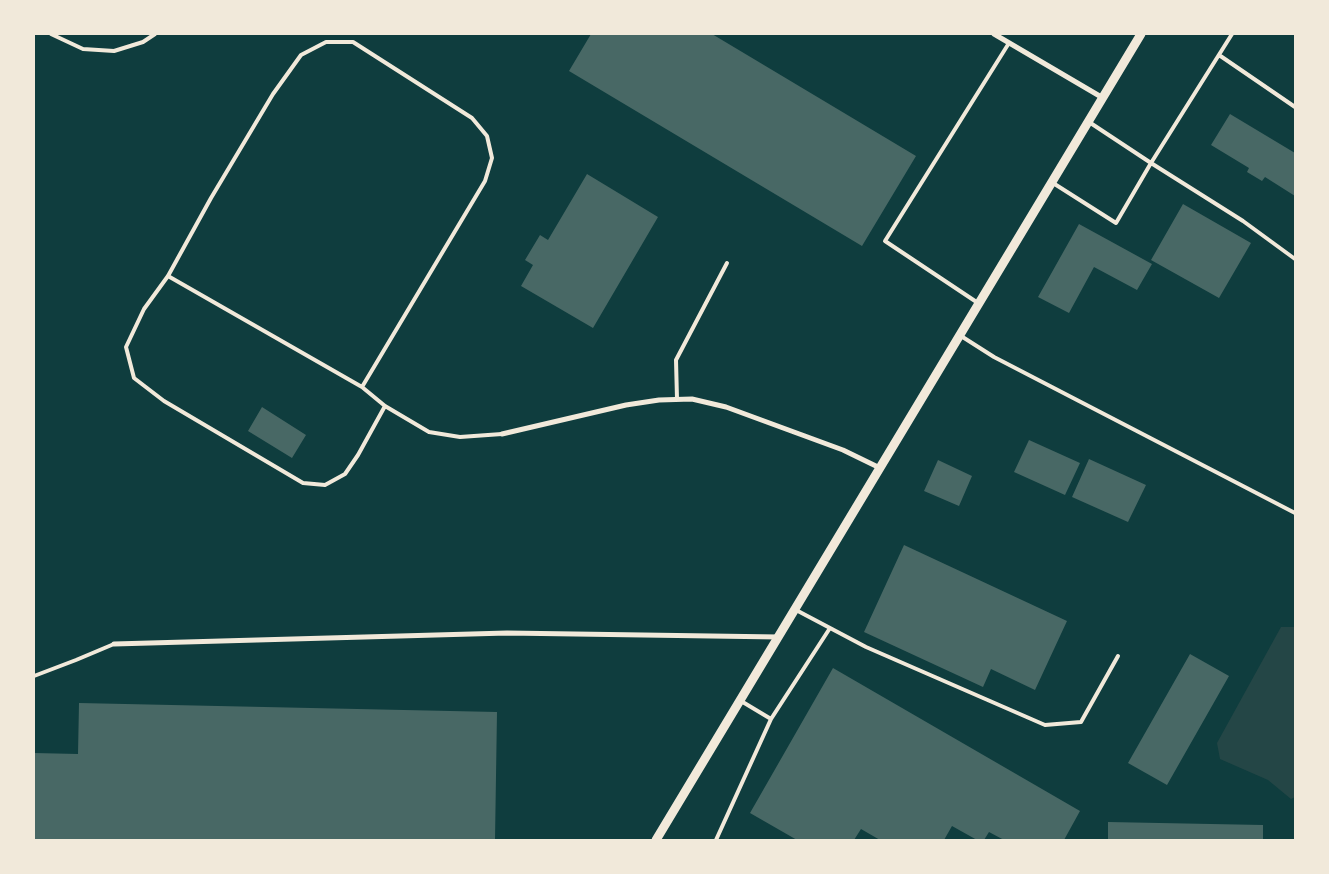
<!DOCTYPE html>
<html>
<head>
<meta charset="utf-8">
<style>
	body { margin:0 }
	#map { position:relative; width:1329px; height:874px; overflow:hidden; background:#0f3d3e; font-family:Overpass,sans-serif }
	canvas { display:block }
	.frame { position:absolute; inset:0; border:35px solid #f1e9da; pointer-events:none }
</style>
</head>
<body>
<div id="map">
<canvas width="1329" height="874"></canvas>
<div class="frame"></div>
</div>
<script>
const ctx = document.querySelector('canvas').getContext('2d');
ctx.lineJoin = 'round';
function paint(path, color) {
  ctx.fillStyle = color;
  ctx.fill(path, 'evenodd');
}
function toPath(rows) {
  const path = new Path2D();
  for (const r of rows) {
    path.moveTo(r[0], r[1]);
    for (let i = 2; i < r.length; i += 2) path.lineTo(r[i], r[i + 1]);
  }
  return path;
}
function strokePath(path, color, width, dash) {
  ctx.strokeStyle = color;
  ctx.lineWidth = width;
  ctx.lineCap = dash ? 'butt' : 'round';
  ctx.setLineDash(dash || []);
  ctx.stroke(path);
}
paint(toPath([
	[1281,627,1295,627,1295,797,1291,799,1268,780,1220,759,1217,743]
]), '#244646');
paint(toPath([
	[591,34,712,34,916,156,862,246,569,71],
	[1230,114,1295,153,1295,196,1265,177,1262,181,1247,172,1249,168,1211,145],
	[587,174,658,217,593,328,521,286,533,265,525,260,540,235,548,240],
	[1183,204,1251,243,1219,298,1151,260],
	[1079,224,1152,264,1137,290,1094,267,1069,313,1038,297],
	[262,407,306,435,292,458,248,431],
	[1029,440,1080,463,1065,495,1014,472],
	[1089,459,1146,485,1128,522,1072,497],
	[938,460,972,476,959,506,924,491],
	[904,545,1067,621,1035,690,991,669,983,687,864,632],
	[1190,654,1229,676,1167,785,1128,763],
	[833,668,1080,811,1064,840,1004,840,989,832,984,840,977,840,952,826,944,840,880,840,861,829,854,840,797,840,750,813],
	[79,703,497,712,495,840,34,840,34,753,78,754],
	[1108,822,1263,825,1263,840,1108,840]
]), '#486865');
strokePath(toPath([
	[51,34,83,49,114,51,143,42,155,34],
	[1219,55,1295,107],
	[1089,122,1151,163,1232,34],
	[1053,183,1116,223,1151,163,1243,221,1295,259],
	[168,276,362,387,385,406,429,432,460,437,502,434],
	[978,303,885,241,1009,43],
	[961,336,994,357,1295,513],
	[362,387,485,181,492,158,487,136,472,118,353,42,326,42,301,55,273,94,211,198,168,276,144,309,126,347,134,378,164,401,303,483,325,485,345,474,358,455,385,406],
	[677,399,676,360,727,263],
	[796,610,866,647,1045,725,1081,722,1118,656],
	[34,676,76,660,114,644],
	[741,701,771,719,830,628],
	[716,840,771,719]
]), '#f1e9da', 4);
strokePath(toPath([
	[994,34,1103,98],
	[502,434,626,405,659,400,692,399,726,407,794,432,843,450,880,468],
	[114,644,507,633,779,637]
]), '#f1e9da', 5);
strokePath(toPath([
	[656,840,1141,34]
]), '#f1e9da', 9);
</script>
</body>
</html>
